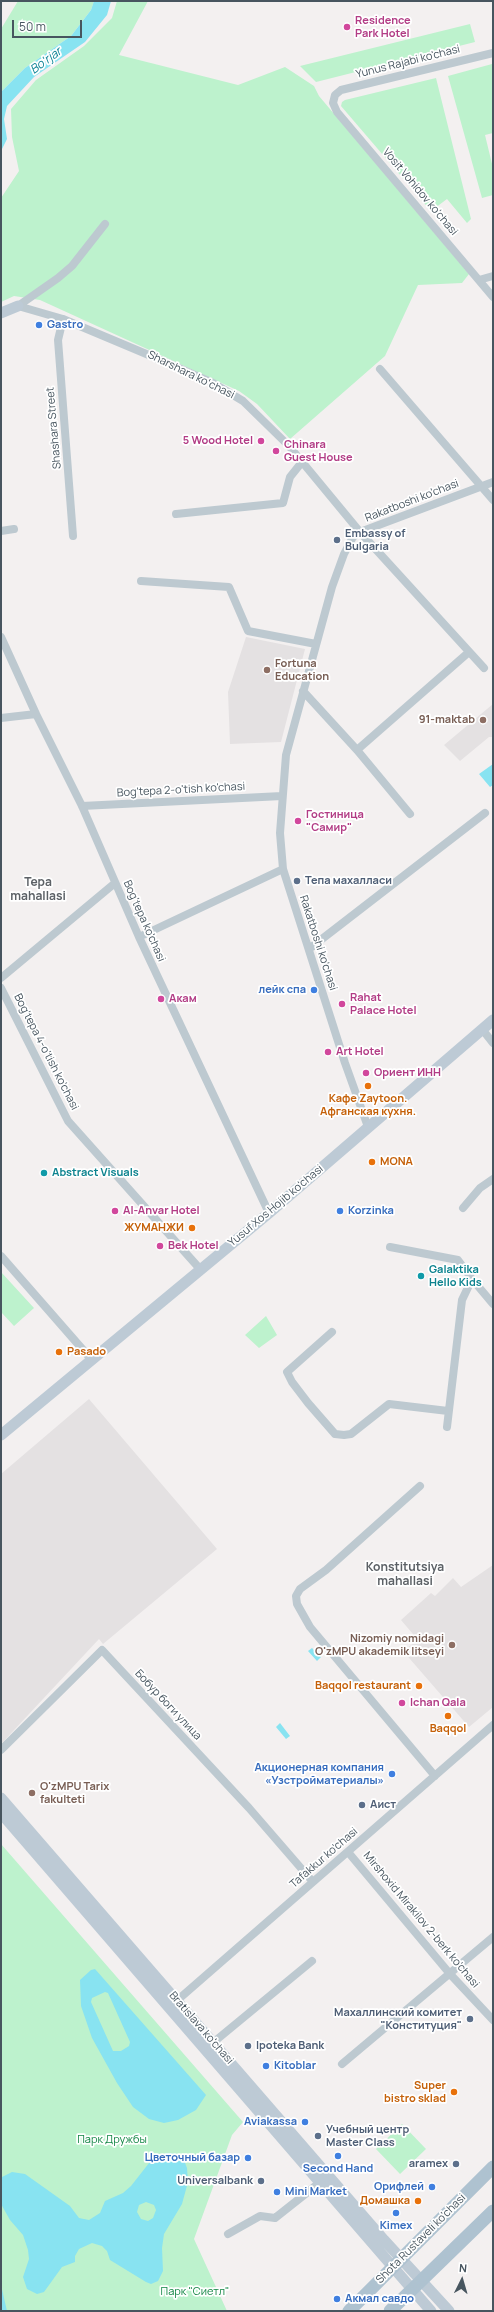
<!DOCTYPE html>
<html>
<head>
<meta charset="utf-8">
<style>
	body { margin:0 }
	#map { position:relative; width:494px; height:2312px; overflow:hidden; background:#f3f0f0; font-family:Manrope,sans-serif }
	canvas { display:block }
	.frame { position:absolute; inset:0; border:2px solid #47555f; pointer-events:none }
	.north { position:absolute; left:442px; top:2260px; width:40px; height:40px; -webkit-text-stroke:3px #fff; paint-order:stroke; rotate:5deg; font-size:11px; font-weight:700; line-height:16px; text-align:center; color:#47555f }
	.north::after { content:''; display:block; margin:auto; width:14px; height:18px; background:#47555f; clip-path:polygon(50% 0,100% 100%,50% 72%,0 100%) }
	.scale { position:absolute; left:12px; top:20px; width:70px; height:18px; box-sizing:border-box; border:2px solid #47555f; border-top:0; padding-left:5px; font-size:12px; line-height:14px; white-space:nowrap; color:#47555f; -webkit-text-stroke:3px #fff; paint-order:stroke }
</style>
</head>
<body>
<div id="map">
<canvas width="494" height="2312"></canvas>
<div class="frame"></div>
<div class="north">N</div>
<div class="scale">50 m</div>
</div>
<script>
const ctx = document.querySelector('canvas').getContext('2d');
ctx.lineJoin = 'round';
function paint(path, color) {
  ctx.fillStyle = color;
  ctx.fill(path, 'evenodd');
}
function toPath(rows) {
  const path = new Path2D();
  for (const r of rows) {
    path.moveTo(r[0], r[1]);
    for (let i = 2; i < r.length; i += 2) path.lineTo(r[i], r[i + 1]);
  }
  return path;
}
function strokePath(path, color, width, dash) {
  ctx.strokeStyle = color;
  ctx.lineWidth = width;
  ctx.lineCap = dash ? 'butt' : 'round';
  ctx.setLineDash(dash || []);
  ctx.stroke(path);
}
function drawText(font, color, halo, rows, align = 'center') {
  ctx.font = font + ' Manrope,sans-serif';
  ctx.lineWidth = 3.5;
  ctx.setLineDash([]);
  ctx.textBaseline = 'middle';
  ctx.strokeStyle = halo;
  ctx.fillStyle = color;
  for (const [text, x, y, turn = 0] of rows) {
    ctx.save();
    ctx.translate(x, y);
    ctx.rotate((+turn || 0) * Math.PI / 180);
    ctx.textAlign = isNaN(turn) ? turn : align;
    if (halo) ctx.strokeText(text, 0, 0);
    ctx.fillText(text, 0, 0);
    ctx.restore();
  }
}
paint(toPath([
	[246,637,305,649,281,742,230,744,228,692],
	[493,704,493,737,489,737,460,761,444,745],
	[89,1399,217,1549,103,1644,99,1639,1,1744,1,1474],
	[493,1565,493,1707,469,1727,403,1651,418,1640,401,1620,431,1593,435,1596,453,1578,461,1587]
]), '#e4e1e2');
paint(toPath([
	[18,1,94,1,91,10,71,36,25,68,1,92,1,29],
	[117,1,148,1,119,55,238,85,285,67,314,86,319,96,469,274,462,283,418,285,385,356,290,439,257,404,239,391,40,300,14,296,1,302,1,198,19,171,12,137,11,109,36,80,84,46,112,18],
	[470,24,475,42,316,82,300,66],
	[492,64,493,133,485,135,493,168,493,195,482,198,448,76],
	[436,78,471,219,467,223,447,199,431,211,341,106,342,102,345,100],
	[1,1272,34,1308,14,1326,1,1312],
	[266,1316,277,1335,259,1348,245,1335],
	[1,1844,243,2122,232,2135,194,2239,227,2311,1,2311],
	[402,2124,426,2149,400,2174,376,2149]
]), '#bdf2cd');
paint(toPath([
	[94,1,111,1,107,15,85,42,34,77,7,106,4,119,7,139,1,151,1,92,25,68,71,36,91,10],
	[493,764,493,785,490,787,479,774],
	[312,1648,321,1657,317,1661,308,1651],
	[280,1723,290,1736,286,1739,276,1727],
	[95,1969,206,2095,196,2110,178,2120,164,2123,149,2119,133,2107,117,2083,92,2038,81,2006,80,1980,91,1970],
	[105,1992,108,1993,130,2042,129,2046,121,2051,113,2051,91,2002,92,1998],
	[167,2153,177,2154,184,2160,187,2168,188,2182,182,2204,164,2234,162,2248,163,2271,158,2281,151,2284,146,2282,110,2260,107,2251,102,2246,92,2243,79,2249,75,2256,75,2262,62,2267,44,2292,37,2294,27,2289,23,2277,29,2259,28,2250,23,2235,10,2220,1,2204,2,2177,12,2172,25,2174,70,2206,79,2218,89,2220,100,2213,105,2201,123,2193,131,2186,153,2158],
	[146,2202,154,2205,156,2210,153,2218,148,2221,141,2219,137,2212,139,2205],
	[1,2285,7,2311,1,2311]
]), '#88e3f1');
strokePath(toPath([
	[493,53,341,90,335,95,333,103,337,112,493,297],
	[479,280,493,276],
	[18,306,63,319,163,361,213,383,243,401,289,446,360,532,484,668],
	[18,306,58,278,72,266,105,224],
	[63,319,58,340,73,536],
	[380,369,493,500],
	[176,514,283,503,290,477,302,462],
	[1,531,14,529],
	[141,581,229,587,248,631,316,644],
	[1,637,36,714,82,806,139,937,269,1213],
	[303,691,357,750,410,814],
	[1,718,36,714],
	[357,750,469,652],
	[82,806,282,796],
	[139,937,283,869],
	[309,949,485,813],
	[1,978,115,883],
	[1,988,68,1121,200,1269],
	[482,1029,493,1043],
	[368,1127,345,1063,283,869,280,833,286,755,332,587,344,554,353,537,360,532,493,482],
	[463,1208,480,1188,493,1179],
	[390,1247,458,1260,472,1279,462,1300,447,1427],
	[1,1256,91,1359],
	[472,1279,493,1304],
	[332,1332,287,1372,292,1382,308,1403,335,1434,344,1435,351,1434,389,1404,448,1411],
	[420,1486,326,1570,300,1589,296,1596,297,1604,310,1627,435,1776],
	[1,1750,102,1650,249,1808,313,1882],
	[348,1852,450,1974,493,2020],
	[173,2004,493,1725],
	[209,2046,312,1961],
	[342,2064,493,1937],
	[228,2234,260,2216,275,2218,323,2180]
]), '#bdc9d0', 8);
strokePath(toPath([
	[1,313,18,306],
	[1,1435,269,1213,493,1020],
	[1,1798,384,2240,449,2311],
	[1,1813,431,2311]
]), '#bdcad5', 11);
strokePath(toPath([
	[349,2311,493,2167],
	[390,2311,493,2211]
]), '#aec2d0', 13);
for (const [x, y, r, color] of [
	[347,27,4,"#d1479c"],
	[39,325,4,"#3f7fe0"],
	[261,441,4,"#d1479c"],
	[276,451,4,"#d1479c"],
	[337,540,4,"#5c6f8a"],
	[267,670,4,"#8d6e63"],
	[483,720,4,"#8d6e63"],
	[298,821,4,"#d1479c"],
	[297,881,4,"#5c6f8a"],
	[314,990,4,"#3f7fe0"],
	[161,999,4,"#d1479c"],
	[342,1004,4,"#d1479c"],
	[328,1052,4,"#d1479c"],
	[366,1073,4,"#d1479c"],
	[368,1086,4,"#e8710a"],
	[372,1162,4,"#e8710a"],
	[44,1173,4,"#0f9aa8"],
	[115,1211,4,"#d1479c"],
	[340,1211,4,"#3f7fe0"],
	[192,1228,4,"#e8710a"],
	[160,1246,4,"#d1479c"],
	[421,1276,4,"#0f9aa8"],
	[59,1352,4,"#e8710a"],
	[452,1645,4,"#8d6e63"],
	[419,1686,4,"#e8710a"],
	[402,1703,4,"#d1479c"],
	[448,1716,4,"#e8710a"],
	[392,1774,4,"#3f7fe0"],
	[32,1793,4,"#8d6e63"],
	[362,1805,4,"#5c6f8a"],
	[470,2019,4,"#5c6f8a"],
	[248,2046,4,"#5c6f8a"],
	[266,2066,4,"#3f7fe0"],
	[454,2092,4,"#e8710a"],
	[305,2122,4,"#3f7fe0"],
	[318,2136,4,"#5c6f8a"],
	[338,2156,4,"#3f7fe0"],
	[248,2158,4,"#3f7fe0"],
	[456,2164,4,"#5c6f8a"],
	[261,2181,4,"#5c6f8a"],
	[432,2187,4,"#3f7fe0"],
	[277,2192,4,"#3f7fe0"],
	[418,2201,4,"#e8710a"],
	[396,2213,4,"#3f7fe0"],
	[337,2299,4,"#3f7fe0"]
]) {
  const dot = new Path2D();
  dot.arc(x, y, r, 0, 2 * Math.PI);
  ctx.fillStyle = color;
  ctx.fill(dot);
  strokePath(dot, '#fff', 1.5);
}
drawText('bold 11px', '#b23c85', '#fff', [
	["Residence",355,21],
	["Park Hotel",355,34],
	["5 Wood Hotel",253,441,"right"],
	["Chinara",284,445],
	["Guest House",284,458],
	["Гостиница",306,815],
	["\"Самир\"",306,828],
	["Rahat",350,998],
	["Palace Hotel",350,1011],
	["Акам",169,999],
	["Art Hotel",336,1052],
	["Ориент ИНН",374,1073],
	["Al-Anvar Hotel",123,1211],
	["Bek Hotel",168,1246],
	["Ichan Qala",410,1703]
], 'left');
drawText('11px', '#47555f', '#fff', [
	["Yunus Rajabi ko'chasi",408,62,-14],
	["Vosit Vohidov ko'chasi",420,192,50],
	["Sharshara koʻchasi",191,375,26],
	["Shashara Street",54,428,-95],
	["Rakatboshi ko'chasi",412,501,-21],
	["Bog'tepa 2-o'tish ko'chasi",181,790,-3],
	["Bog'tepa ko'chasi",144,921,66],
	["Rakatboshi ko'chasi",318,943,72],
	["Bog'tepa 4-o'tish ko'chasi",46,1052,63],
	["Yusuf Xos Hojib ko'chasi",276,1206,-40],
	["Бобур боги улица",168,1705,47],
	["Tafakkur ko'chasi",324,1858,-41],
	["Mirshoxid Mirakilov 2-berk ko'chasi",421,1920,50],
	["Bratislava ko'chasi",201,2028,49],
	["Shota Rustaveli ko'chasi",421,2239,-45]
]);
drawText('bold 11px', '#366cbe', '#fff', [
	["Gastro",47,325],
	["лейк спа",306,990,"right"],
	["Korzinka",348,1211],
	["Акционерная компания",384,1768,"right"],
	["«Узстройматериалы»",384,1781,"right"],
	["Kitoblar",274,2066],
	["Aviakassa",297,2122,"right"],
	["Цветочный базар",240,2158,"right"],
	["Second Hand",338,2169,"center"],
	["Орифлей",424,2187,"right"],
	["Mini Market",285,2192],
	["Kimex",396,2226,"center"],
	["Акмал савдо",345,2299]
], 'left');
drawText('bold 11px', '#4e5e75', '#fff', [
	["Embassy of",345,534],
	["Bulgaria",345,547],
	["Тепа махалласи",305,881],
	["Аист",370,1805],
	["Махаллинский комитет",462,2013,"right"],
	["\"Конституция\"",462,2026,"right"],
	["Ipoteka Bank",256,2046],
	["Учебный центр",326,2130],
	["Master Class",326,2143],
	["aramex",448,2164,"right"],
	["Universalbank",253,2181,"right"]
], 'left');
drawText('bold 11px', '#785e54', '#fff', [
	["Fortuna",275,664],
	["Education",275,677],
	["91-maktab",475,720,"right"],
	["Nizomiy nomidagi",444,1639,"right"],
	["O'zMPU akademik litseyi",444,1652,"right"],
	["O'zMPU Tarix",40,1787],
	["fakulteti",40,1800]
], 'left');
drawText('bold 11px', '#c56008', '#fff', [
	["Кафе Zaytoon.",368,1099,"center"],
	["Афганская кухня.",368,1112,"center"],
	["MONA",380,1162,"left"],
	["ЖУМАНЖИ",184,1228],
	["Pasado",67,1352,"left"],
	["Baqqol restaurant",411,1686],
	["Baqqol",448,1729,"center"],
	["Super",446,2086],
	["bistro sklad",446,2099],
	["Домашка",410,2201]
], 'right');
drawText('bold 11px', '#0d838f', '#fff', [
	["Abstract Visuals",52,1173],
	["Galaktika",429,1270],
	["Hello Kids",429,1283]
], 'left');
drawText('11px', '#128644', '#fff', [
	["Парк Дружбы",112,2140],
	["Парк \"Сиетл\"",195,2292]
]);
drawText('italic 12px', '#078093', '#fff', [
	["Bo‘rjar",46,61,-36]
]);
drawText('bold 12px', '#5c6166', '#fff', [
	["Tepa",38,883],
	["mahallasi",38,897],
	["Konstitutsiya",405,1568],
	["mahallasi",405,1582]
]);
</script>
</body>
</html>
